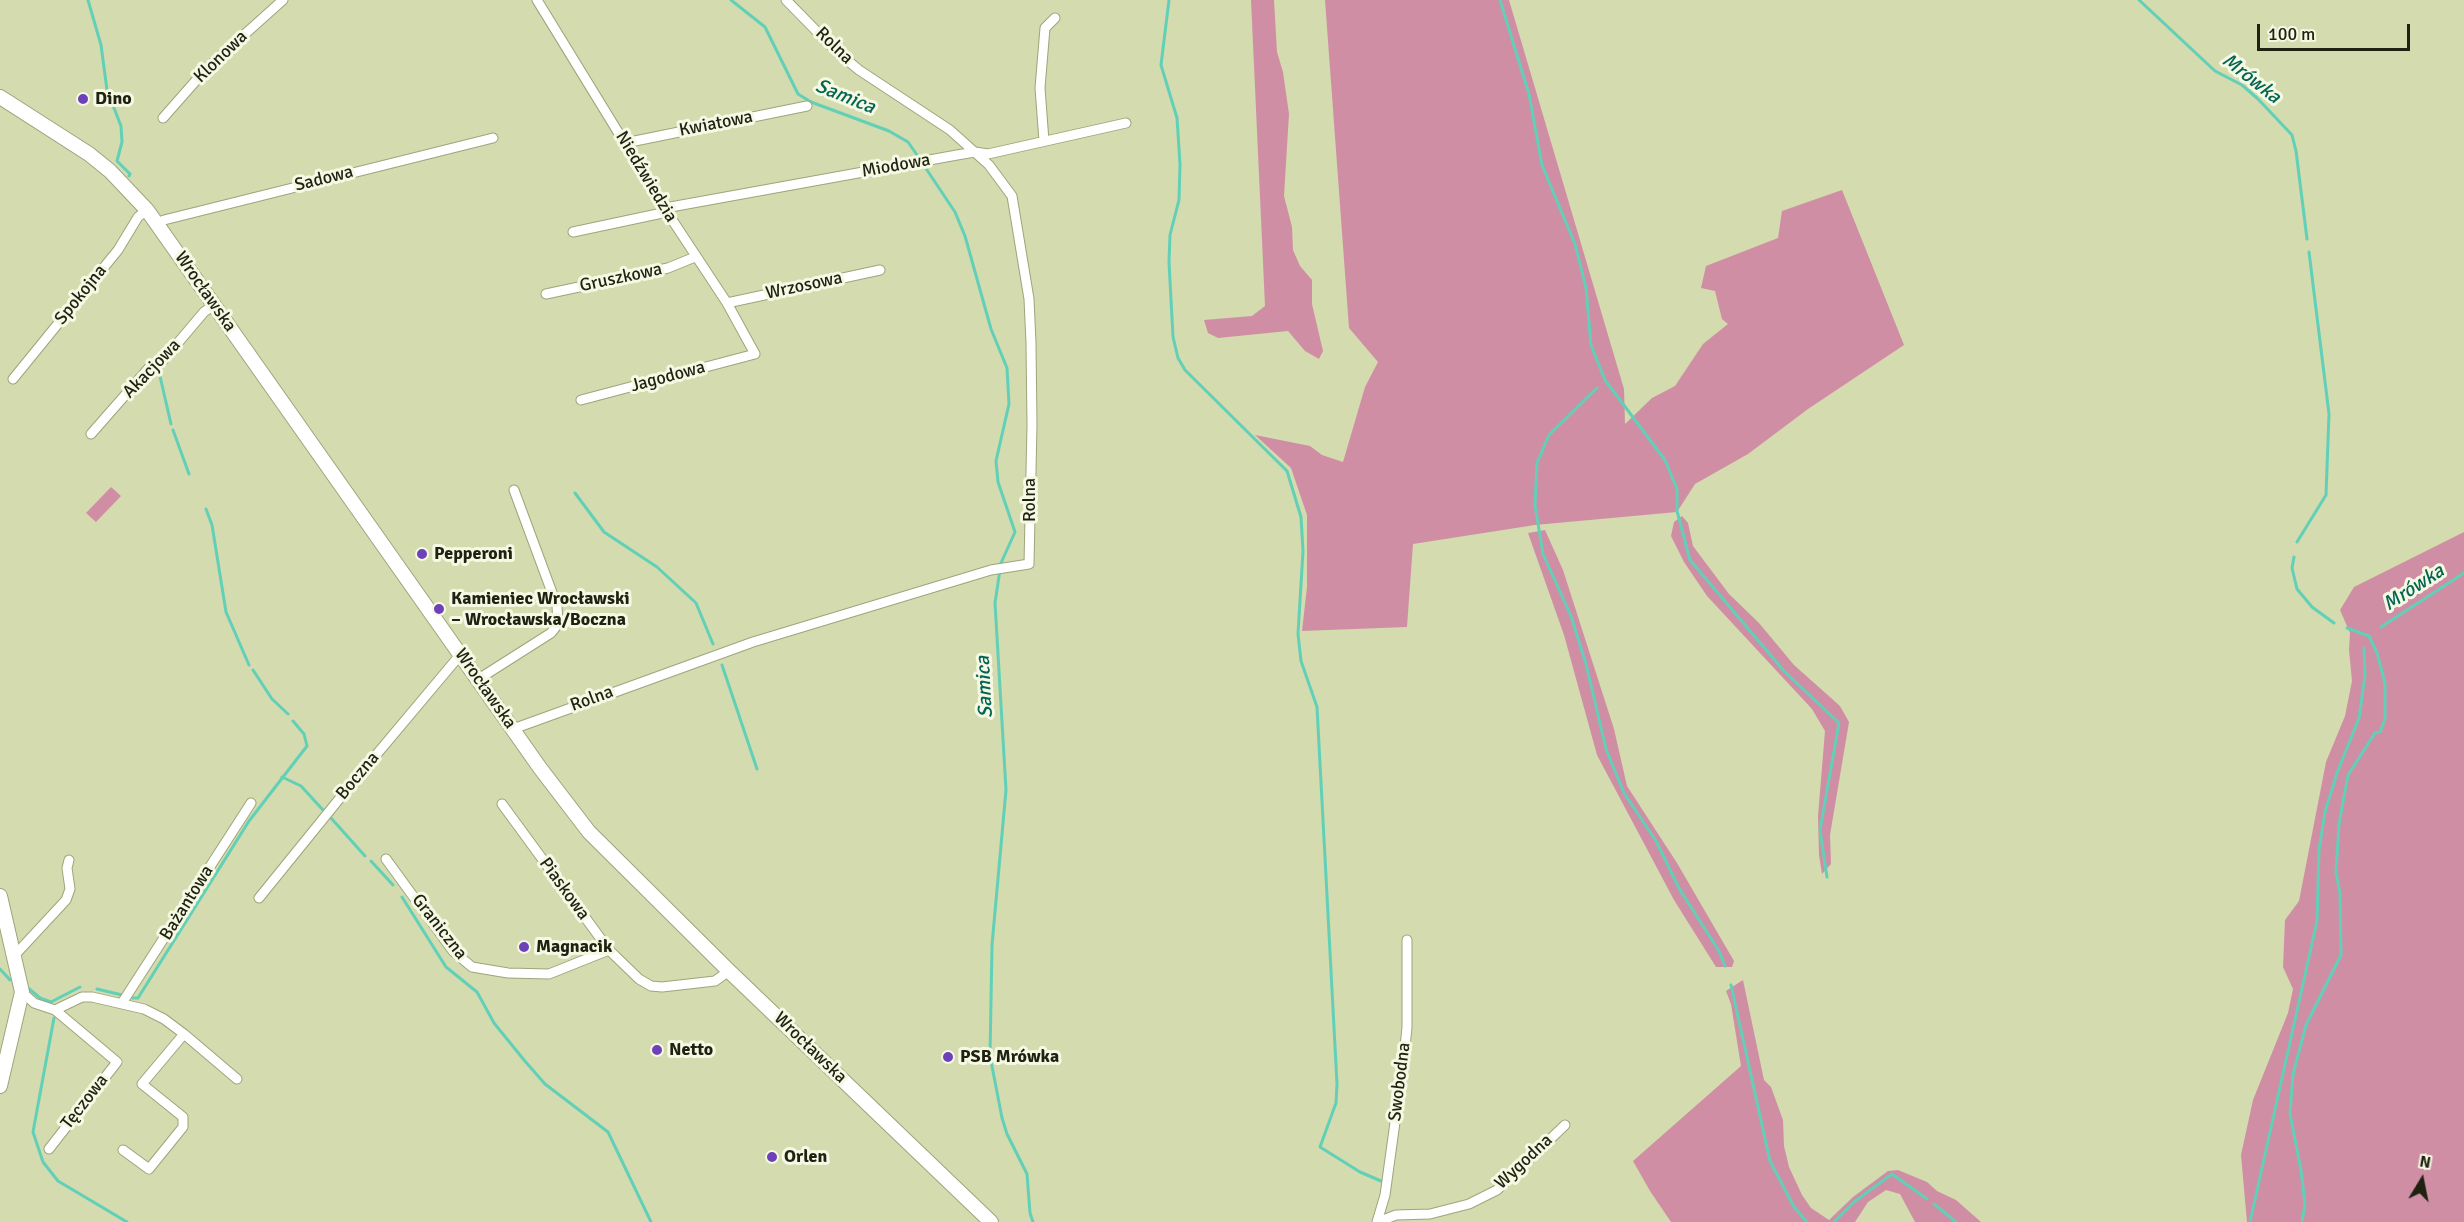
<!DOCTYPE html>
<html>
<head>
<meta charset="utf-8">
<style>
	body { margin:0 }
	#map { position:relative; width:2464px; height:1222px; overflow:hidden; background:#d3dbaf; font-family:Signika,sans-serif }
	canvas { display:block }
	.north { position:absolute; left:2392px; top:1150px; width:60px; height:60px; -webkit-text-stroke:4px #f5f9e3; paint-order:stroke; rotate:10deg; font-size:16px; font-weight:700; line-height:24px; text-align:center; color:#1f2111 }
	.north::after { content:''; display:block; margin:auto; width:21px; height:27px; background:#1f2111; clip-path:polygon(50% 0,100% 100%,50% 72%,0 100%) }
	.scale { position:absolute; left:2257px; top:24px; width:153px; height:27px; box-sizing:border-box; border:3px solid #1f2111; border-top:0; padding-left:8px; font-size:18px; line-height:21px; white-space:nowrap; color:#1f2111; -webkit-text-stroke:4px #f5f9e3; paint-order:stroke }
</style>
</head>
<body>
<div id="map">
<canvas width="2464" height="1222"></canvas>
<div class="north">N</div>
<div class="scale">100 m</div>
</div>
<script>
const ctx = document.querySelector('canvas').getContext('2d');
ctx.lineJoin = 'round';
function paint(path, color) {
  ctx.fillStyle = color;
  ctx.fill(path, 'evenodd');
}
function toPath(rows) {
  const path = new Path2D();
  for (const r of rows) {
    path.moveTo(r[0], r[1]);
    for (let i = 2; i < r.length; i += 2) path.lineTo(r[i], r[i + 1]);
  }
  return path;
}
function strokePath(path, color, width, dash) {
  ctx.strokeStyle = color;
  ctx.lineWidth = width;
  ctx.lineCap = dash ? 'butt' : 'round';
  ctx.setLineDash(dash || []);
  ctx.stroke(path);
}
function drawText(font, color, halo, rows, align = 'center') {
  ctx.font = font + ' Signika,sans-serif';
  ctx.lineWidth = 6;
  ctx.setLineDash([]);
  ctx.textBaseline = 'middle';
  ctx.strokeStyle = halo;
  ctx.fillStyle = color;
  for (const [text, x, y, turn = 0] of rows) {
    ctx.save();
    ctx.translate(x, y);
    ctx.rotate((+turn || 0) * Math.PI / 180);
    ctx.textAlign = isNaN(turn) ? turn : align;
    if (halo) ctx.strokeText(text, 0, 0);
    ctx.fillText(text, 0, 0);
    ctx.restore();
  }
}
paint(toPath([
	[1251,0,1274,0,1277,52,1283,72,1289,114,1284,196,1292,227,1293,250,1300,266,1312,280,1312,304,1323,351,1319,359,1305,351,1288,331,1218,338,1208,333,1204,320,1252,316,1265,306],
	[1325,0,1509,0,1624,389,1625,424,1652,398,1675,386,1703,344,1728,324,1722,319,1715,291,1701,288,1706,266,1778,238,1782,211,1842,190,1904,345,1808,409,1748,454,1695,484,1677,512,1535,525,1413,544,1407,627,1302,631,1307,587,1307,515,1291,468,1255,435,1310,446,1322,455,1343,462,1365,387,1378,362,1349,328],
	[111,487,121,496,96,522,86,513],
	[1682,516,1688,523,1693,546,1729,594,1759,623,1794,665,1840,706,1849,722,1830,835,1831,864,1822,874,1819,855,1818,816,1825,731,1812,709,1707,596,1684,562,1671,536,1674,522],
	[1545,530,1563,570,1614,729,1627,786,1677,863,1734,961,1732,967,1716,967,1674,900,1597,755,1564,635,1528,533],
	[2464,532,2464,1222,2247,1222,2241,1155,2253,1100,2288,1013,2293,989,2283,967,2285,920,2299,901,2326,762,2345,716,2352,681,2349,650,2350,633,2340,610,2354,587],
	[1743,980,1764,1080,1771,1087,1783,1120,1784,1146,1789,1167,1802,1195,1811,1208,1829,1220,1853,1197,1888,1171,1898,1170,1927,1182,1937,1191,1956,1200,1981,1222,1915,1222,1900,1194,1886,1190,1868,1202,1855,1222,1671,1222,1650,1191,1633,1161,1741,1066,1731,1004,1726,991]
]), '#d08ea5');
strokePath(toPath([
	[88,0,101,45,107,90,121,126,122,142,117,161,130,174,129,176],
	[731,0,765,27,798,94,811,102,889,131,908,142,917,155],
	[1169,0,1161,65,1177,118,1180,164,1179,200,1170,235,1169,262,1173,337,1178,358,1185,370,1287,471,1301,517,1303,551,1298,634,1301,661,1317,707,1337,1084,1336,1103,1320,1147,1360,1172,1381,1181],
	[1500,0,1529,94,1542,165,1575,244,1586,288,1591,345,1605,380,1665,460,1677,489,1677,511,1690,560,1784,671,1839,723,1820,830,1827,877],
	[2139,0,2215,71,2242,85,2258,99,2292,135,2296,151,2307,239],
	[925,167,955,212,965,236,991,329,1007,368,1009,404,996,461,998,482,1015,532,1001,563,995,603,1006,790,992,945,990,1056,1002,1118,1007,1134,1027,1174,1030,1213,1033,1222],
	[159,372,171,424],
	[1597,388,1549,435,1537,463,1535,505,1543,554,1571,616,1586,664,1606,749,1624,793,1656,841,1680,890,1719,951,1725,966],
	[173,430,189,474],
	[575,493,604,532,657,567,696,603,713,644],
	[206,509,212,525,226,612,249,665],
	[2297,542,2326,495,2329,414,2309,252],
	[2294,557,2292,568,2297,589,2312,607,2334,623],
	[2381,627,2464,573],
	[722,665,757,769],
	[253,670,272,699,288,714],
	[282,777,301,786,323,810],
	[331,818,365,856],
	[371,861,393,885],
	[402,897,446,967,477,992,494,1023,524,1060,545,1084,608,1132,651,1222],
	[0,969,10,980],
	[1731,985,1770,1161,1794,1207,1807,1222],
	[28,988,40,998,51,1002,80,987],
	[97,989,122,995],
	[133,998,138,998,249,821,307,746,304,734,293,721],
	[54,1018,33,1132,43,1162,58,1181,127,1222],
	[1934,1204,1956,1222],
	[1834,1222,1854,1202,1892,1174,1927,1199],
	[2250,1222,2317,921,2319,850,2325,812,2337,773,2359,718,2365,675,2364,648],
	[2302,1222,2305,1204,2301,1170,2290,1114,2293,1074,2306,1025,2341,955,2340,893,2336,872,2339,824,2348,775,2375,733,2380,732,2385,719,2385,683,2377,653,2369,636,2347,628]
]), '#61d0b7', 3);
const street = toPath([
	[537,0,667,212,727,303,755,354,581,400],
	[163,118,207,68,283,0],
	[1044,141,1040,88,1045,28,1055,18],
	[625,143,807,106],
	[665,208,957,155,975,152,988,154,1126,123],
	[157,224,164,220,493,138],
	[573,232,667,212],
	[546,294,668,268,695,257],
	[727,303,880,270],
	[13,379,118,250,138,217,147,210],
	[91,434,148,369,160,364,204,312,214,305],
	[477,680,551,633,558,624,557,606,514,490],
	[513,729,753,642,991,570,1029,564,1032,425,1031,343,1029,299,1012,196,989,165,950,130,859,70,835,50,786,0],
	[502,804,609,950,639,979,651,986,662,987,715,981,729,971],
	[386,859,453,951,472,967,508,973,549,974,609,950],
	[259,898,340,798,460,655],
	[14,956,66,900,70,889,67,868,69,860],
	[22,992,34,1003,55,1010,82,997,92,997,144,1009,164,1019,184,1034,237,1079],
	[122,1003,251,803],
	[49,1149,117,1062,55,1010],
	[123,1150,149,1169,183,1127,183,1117,142,1084,184,1034],
	[1377,1222,1385,1195,1404,1057,1407,1027,1407,940],
	[1378,1222,1396,1215,1430,1214,1469,1204,1497,1190,1565,1125]
]);
const secondary = toPath([
	[0,97,89,154,110,171,147,210,540,768,589,832,729,971,991,1222],
	[0,896,22,992,0,1086]
]);
strokePath(street, '#9da57b', 11);
strokePath(secondary, '#9da57b', 16);
strokePath(street, '#fff', 9);
strokePath(secondary, '#fff', 14);
for (const [x, y, r, color] of [
	[83,99,6,"#6e41b9"],
	[422,554,6,"#6e41b9"],
	[439,609,6,"#6e41b9"],
	[524,947,6,"#6e41b9"],
	[657,1050,6,"#6e41b9"],
	[948,1057,6,"#6e41b9"],
	[772,1157,6,"#6e41b9"]
]) {
  const dot = new Path2D();
  dot.arc(x, y, r, 0, 2 * Math.PI);
  ctx.fillStyle = color;
  ctx.fill(dot);
  strokePath(dot, '#f5f9e3', 2);
}
drawText('18px', '#1f2111', '#f5f9e3', [
	["Rolna",834,46,44],
	["Klonowa",221,57,-44],
	["Kwiatowa",716,124,-11],
	["Miodowa",896,166,-10],
	["Niedźwiedzia",646,177,59],
	["Sadowa",324,179,-14],
	["Gruszkowa",621,278,-12],
	["Wrzosowa",804,286,-12],
	["Wrocławska",205,292,55],
	["Spokojna",81,295,-51],
	["Akacjowa",152,369,-46],
	["Jagodowa",668,377,-15],
	["Rolna",1030,500,-90],
	["Wrocławska",485,689,55],
	["Rolna",592,699,-20],
	["Boczna",358,776,-50],
	["Piaskowa",564,889,54],
	["Bażantowa",187,903,-58],
	["Graniczna",439,927,52],
	["Wrocławska",810,1048,44],
	["Swobodna",1400,1082,-83],
	["Tęczowa",85,1102,-52],
	["Wygodna",1524,1162,-43]
]);
drawText('bold 18px', '#1f2111', '#f5f9e3', [
	["Dino",95,99],
	["Pepperoni",434,554],
	["Kamieniec Wrocławski",451,599],
	["– Wrocławska/Boczna",451,620],
	["Magnacik",536,947],
	["Netto",669,1050],
	["PSB Mrówka",960,1057],
	["Orlen",784,1157]
], 'left');
drawText('italic 20px', '#046454', '#f5f9e3', [
	["Mrówka",2251,79,38],
	["Samica",845,97,22],
	["Mrówka",2414,588,-33],
	["Samica",985,687,-93]
]);
</script>
</body>
</html>
